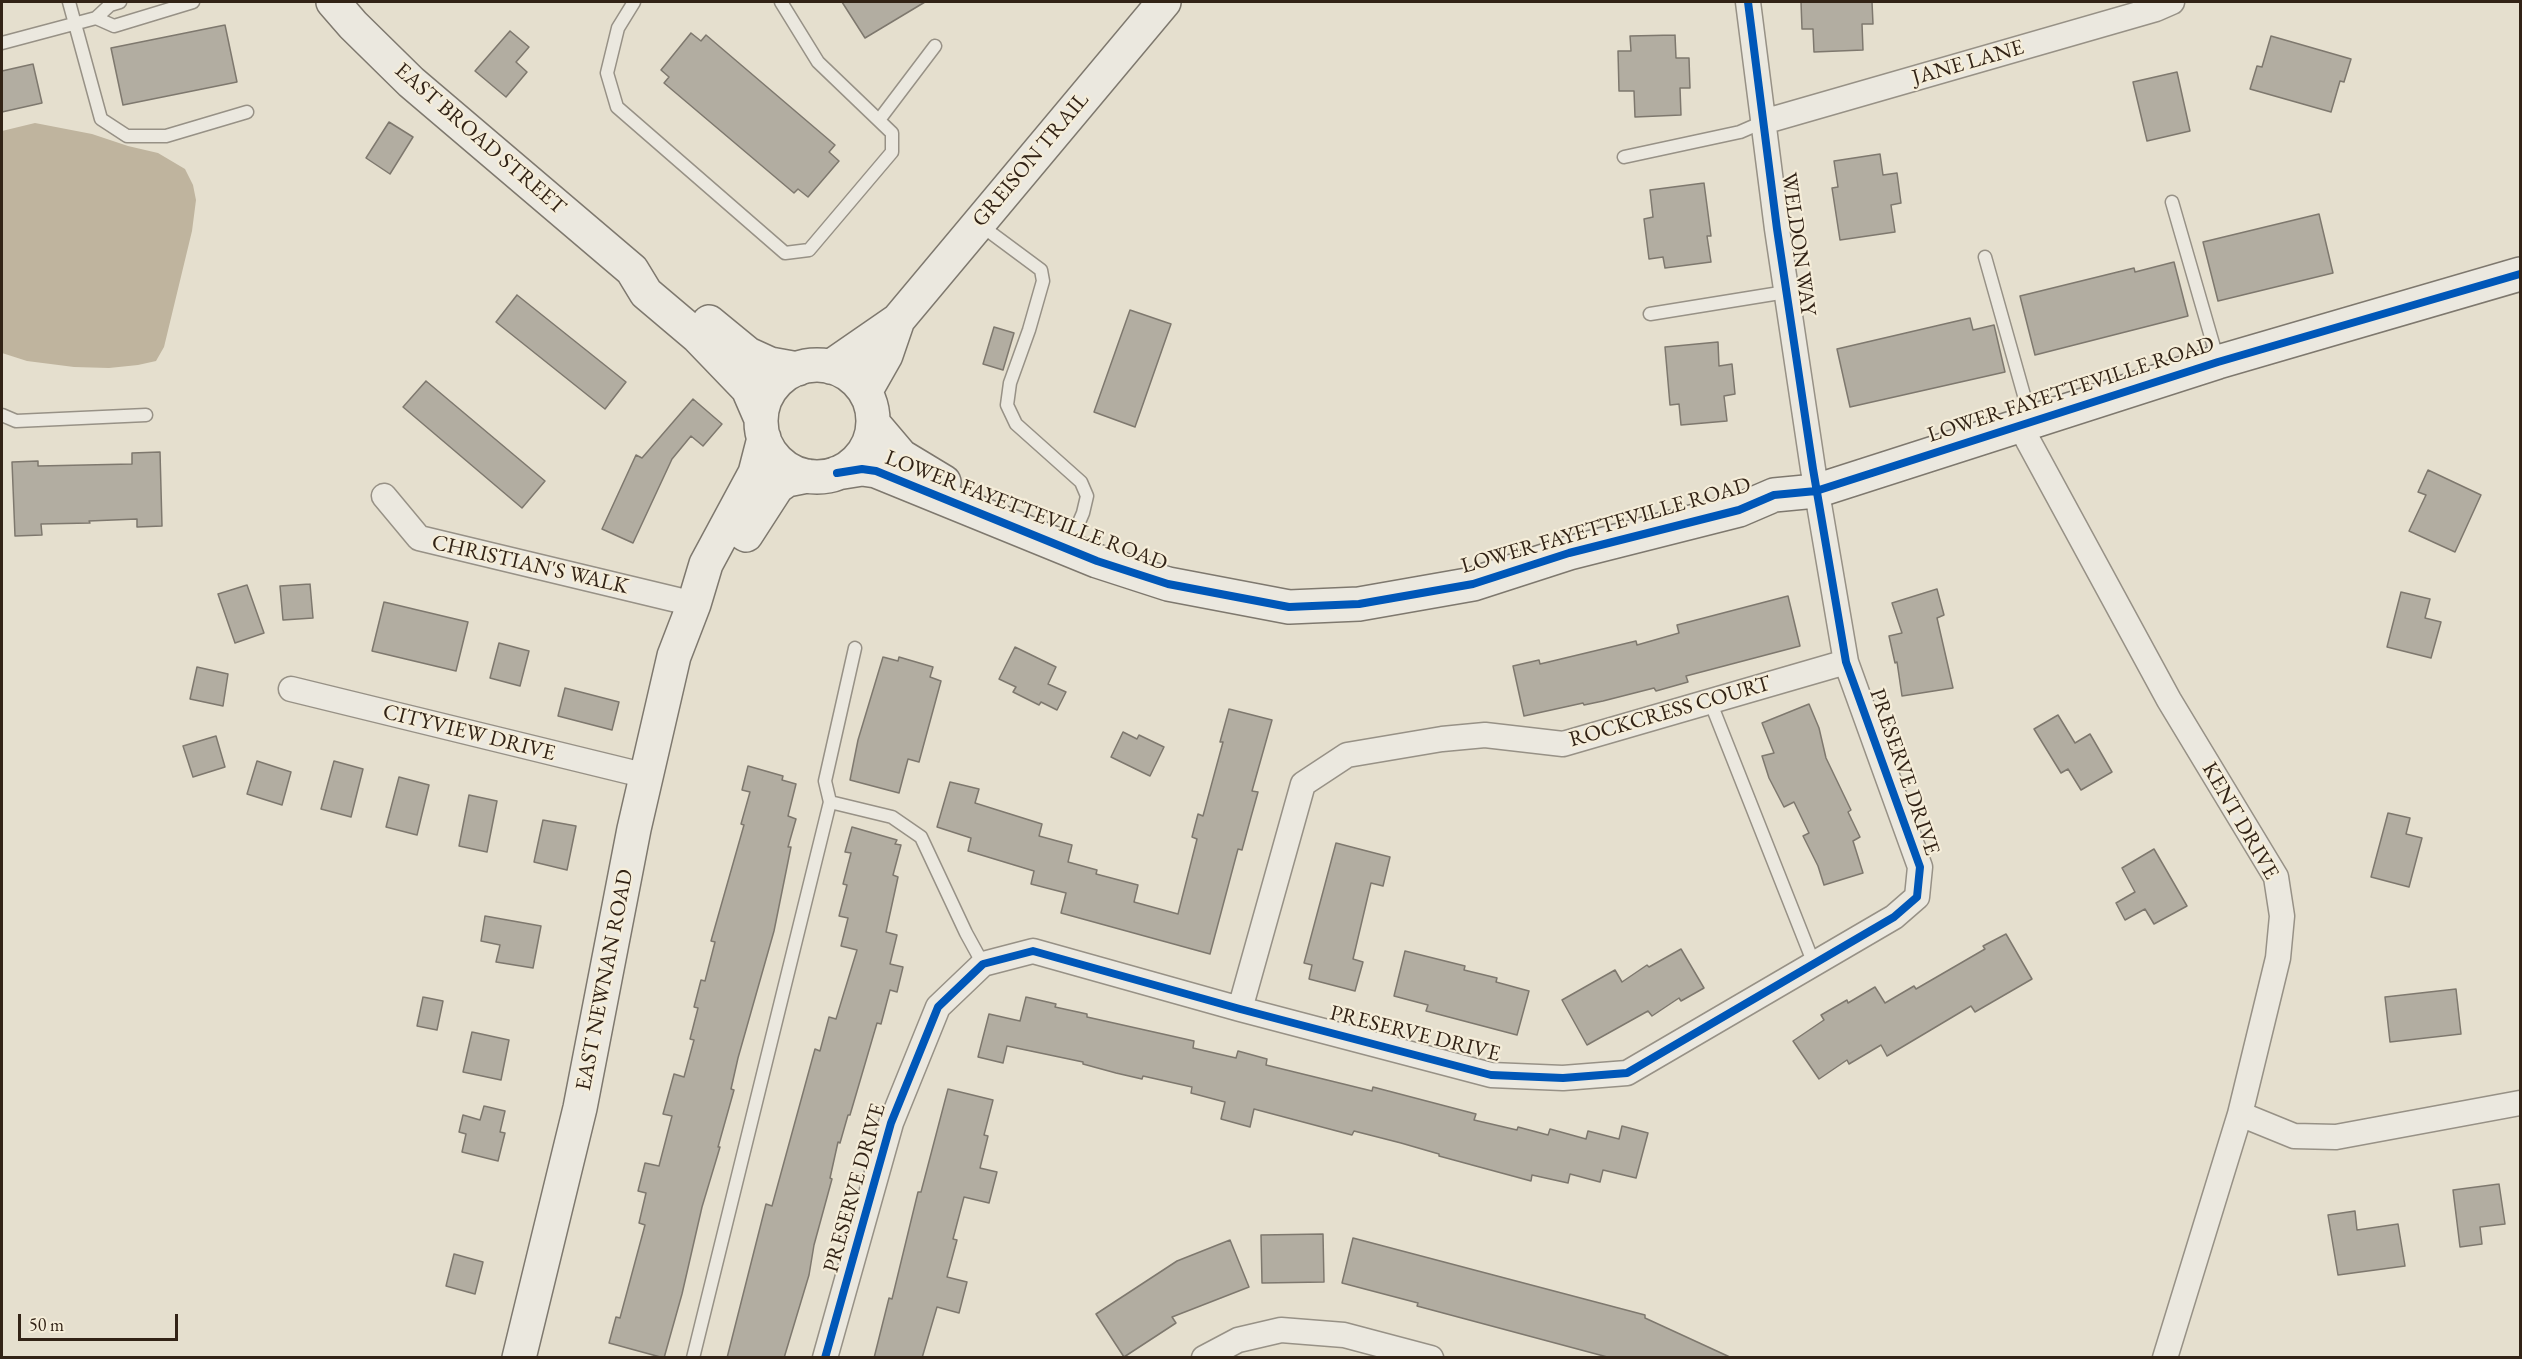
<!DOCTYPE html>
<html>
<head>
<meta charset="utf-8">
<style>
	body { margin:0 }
	#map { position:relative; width:2522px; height:1359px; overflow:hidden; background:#e5dfce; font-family:"EB Garamond",serif }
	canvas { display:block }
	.frame { position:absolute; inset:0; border:3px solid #322316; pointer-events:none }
	.scale { position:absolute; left:18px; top:1314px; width:160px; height:27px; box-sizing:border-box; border:3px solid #322316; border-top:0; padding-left:8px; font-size:18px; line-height:21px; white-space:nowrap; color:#322316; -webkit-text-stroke:4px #f5edd9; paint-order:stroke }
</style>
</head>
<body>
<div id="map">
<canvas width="2522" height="1359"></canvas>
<div class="frame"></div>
<div class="scale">50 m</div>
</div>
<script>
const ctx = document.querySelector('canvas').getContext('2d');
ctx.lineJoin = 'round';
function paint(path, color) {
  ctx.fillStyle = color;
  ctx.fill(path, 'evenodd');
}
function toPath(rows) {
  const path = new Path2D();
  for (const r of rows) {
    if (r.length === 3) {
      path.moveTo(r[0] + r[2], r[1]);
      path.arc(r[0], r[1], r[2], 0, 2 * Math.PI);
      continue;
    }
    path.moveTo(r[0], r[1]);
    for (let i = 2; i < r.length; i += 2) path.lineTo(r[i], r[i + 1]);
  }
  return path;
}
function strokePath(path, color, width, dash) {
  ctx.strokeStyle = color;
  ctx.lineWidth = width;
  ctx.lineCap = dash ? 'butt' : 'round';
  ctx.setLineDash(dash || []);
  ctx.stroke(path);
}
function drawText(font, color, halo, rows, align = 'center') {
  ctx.font = font + ' "EB Garamond",serif';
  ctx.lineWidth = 4.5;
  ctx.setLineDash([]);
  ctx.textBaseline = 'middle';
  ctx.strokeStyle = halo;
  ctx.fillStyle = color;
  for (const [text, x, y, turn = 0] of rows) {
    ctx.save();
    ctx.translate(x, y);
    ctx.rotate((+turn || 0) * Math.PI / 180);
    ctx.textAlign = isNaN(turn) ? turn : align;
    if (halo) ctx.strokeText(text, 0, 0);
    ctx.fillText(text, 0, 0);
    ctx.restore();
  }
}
paint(toPath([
	[35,123,92,134,128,146,158,153,185,169,193,185,196,200,192,231,164,347,156,361,138,365,109,368,74,367,27,361,2,353,2,131]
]), '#bfb49e');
const building = toPath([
	[842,2,925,2,865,38,842,2],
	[1801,2,1872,2,1873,24,1862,24,1863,50,1814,52,1813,29,1802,29,1801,2],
	[225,25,237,82,123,105,111,48,225,25],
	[510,31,529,47,516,62,527,72,506,97,475,71,510,31],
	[691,33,701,41,706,35,835,145,829,152,839,161,808,197,798,189,794,193,664,83,669,77,661,70,691,33],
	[1675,35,1676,58,1689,58,1690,88,1680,88,1681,115,1635,117,1634,91,1619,91,1618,51,1631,51,1630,36,1675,35],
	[2271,36,2351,59,2344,82,2340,81,2331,112,2250,89,2257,66,2262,67,2271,36],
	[33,64,42,103,2,112,2,71,33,64],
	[2177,72,2190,131,2147,141,2133,82,2177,72],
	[389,122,413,137,390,174,366,158,389,122],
	[1880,154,1883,175,1897,173,1901,203,1891,205,1895,232,1840,240,1832,188,1838,187,1834,161,1880,154],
	[1704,183,1711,236,1707,236,1711,262,1665,268,1663,257,1649,259,1644,219,1653,217,1650,190,1704,183],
	[2319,214,2333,273,2218,301,2203,242,2319,214],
	[2174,262,2188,316,2035,355,2020,296,2134,268,2135,272,2174,262],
	[517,295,626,382,605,409,496,322,517,295],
	[1130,310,1171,324,1135,427,1094,412,1130,310],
	[1970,318,1973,330,1994,325,2005,372,1850,407,1837,349,1970,318],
	[994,327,1014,333,1003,370,983,364,994,327],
	[1718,342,1719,366,1732,364,1735,394,1724,396,1727,421,1681,425,1679,404,1670,405,1665,347,1718,342],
	[426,381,545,481,522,508,403,407,426,381],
	[693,399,722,424,703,446,691,436,672,459,633,543,602,529,636,455,642,458,693,399],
	[160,452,162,526,137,527,137,519,89,521,90,523,41,524,42,535,15,536,12,462,38,461,38,466,132,464,132,453,160,452],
	[2428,470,2481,495,2455,552,2409,531,2426,495,2418,492,2428,470],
	[310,584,313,618,283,620,280,586,310,584],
	[247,585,264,633,235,643,218,594,247,585],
	[1937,589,1944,615,1937,618,1953,688,1902,696,1897,662,1895,663,1889,636,1902,633,1892,603,1937,589],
	[2401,592,2430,599,2425,618,2441,622,2431,658,2387,647,2401,592],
	[1788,596,1800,646,1686,676,1688,682,1656,691,1654,688,1603,701,1584,705,1583,703,1524,716,1513,666,1539,660,1540,664,1636,641,1637,645,1679,633,1677,625,1788,596],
	[384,602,468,622,456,671,372,651,384,602],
	[499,643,529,651,520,686,490,678,499,643],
	[1015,647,1056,667,1048,684,1066,692,1057,710,1041,702,1039,705,1013,692,1016,687,999,679,1015,647],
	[883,657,898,661,899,657,933,667,930,677,941,681,919,762,908,759,899,793,850,780,858,740,883,657],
	[197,667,228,674,223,706,190,699,197,667],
	[565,688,619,702,612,730,558,716,565,688],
	[1809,704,1819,728,1826,758,1851,810,1848,812,1860,837,1853,841,1863,873,1824,885,1818,866,1803,836,1809,833,1794,802,1784,807,1769,778,1762,756,1774,753,1762,723,1809,704],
	[1229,709,1272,720,1252,791,1258,792,1251,817,1242,850,1238,849,1210,954,1061,913,1066,893,1031,884,1034,871,968,851,971,838,937,827,950,782,979,789,975,803,1042,824,1039,836,1072,845,1068,862,1097,870,1096,874,1138,885,1134,902,1178,914,1197,839,1192,837,1198,814,1203,816,1223,742,1220,742,1229,709],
	[2058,715,2075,743,2090,734,2112,772,2081,790,2068,769,2061,773,2034,729,2058,715],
	[1123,732,1137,739,1139,735,1164,747,1150,776,1111,757,1123,732],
	[216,736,225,767,193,777,183,746,216,736],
	[257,761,291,772,282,805,247,794,257,761],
	[334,761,363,769,351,817,321,809,334,761],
	[748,766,783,776,782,780,796,784,788,816,796,819,788,847,791,847,774,931,738,1058,731,1089,734,1090,718,1147,720,1147,702,1207,682,1294,664,1358,609,1343,616,1317,620,1318,645,1225,639,1223,646,1193,638,1191,645,1163,659,1166,672,1116,663,1114,674,1074,684,1077,694,1040,690,1039,698,1008,694,1007,701,980,705,981,715,942,711,941,744,825,741,824,750,792,742,790,748,766],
	[399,777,429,785,417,835,386,827,399,777],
	[469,795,497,801,487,852,459,846,469,795],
	[2388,813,2410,818,2406,834,2422,838,2409,887,2371,877,2388,813],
	[543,820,576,826,567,870,534,862,543,820],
	[852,827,897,840,895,844,901,845,893,875,898,877,886,932,897,935,890,964,903,967,897,992,890,990,881,1024,877,1023,850,1115,848,1115,840,1143,838,1142,830,1178,832,1179,814,1245,809,1275,784,1358,727,1358,766,1204,772,1206,815,1049,820,1051,829,1017,836,1019,857,950,841,946,848,918,839,916,847,885,843,884,851,853,845,852,852,827],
	[1336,843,1390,857,1383,886,1371,883,1353,959,1363,962,1355,991,1309,979,1312,965,1304,963,1336,843],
	[2154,849,2187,906,2154,924,2145,909,2125,920,2116,903,2135,892,2122,868,2154,849],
	[485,916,541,926,533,968,496,962,500,945,481,941,485,916],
	[2006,934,2032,979,1975,1012,1971,1006,1887,1056,1881,1045,1849,1064,1847,1060,1819,1079,1793,1041,1824,1020,1821,1015,1847,1000,1848,1003,1875,987,1885,1003,1914,986,1916,989,1985,949,1983,946,2006,934],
	[1681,949,1704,988,1681,1001,1679,998,1652,1016,1648,1011,1587,1045,1562,1000,1615,970,1622,982,1647,965,1649,967,1681,949],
	[1405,951,1465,966,1464,970,1497,978,1496,982,1529,991,1517,1035,1426,1011,1428,1005,1394,996,1405,951],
	[2456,989,2461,1034,2390,1042,2385,997,2456,989],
	[423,997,443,1001,437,1030,417,1026,423,997],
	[1026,997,1056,1004,1055,1007,1087,1014,1087,1017,1194,1041,1193,1048,1236,1058,1238,1051,1267,1059,1266,1065,1372,1091,1373,1087,1476,1114,1474,1120,1517,1130,1518,1127,1548,1135,1550,1129,1586,1139,1588,1131,1619,1139,1622,1126,1648,1133,1636,1178,1603,1170,1600,1182,1570,1174,1568,1183,1532,1175,1531,1181,1439,1156,1439,1154,1401,1143,1354,1131,1352,1135,1254,1109,1250,1127,1221,1119,1225,1102,1191,1093,1192,1087,1143,1076,1142,1079,1116,1073,1083,1064,1083,1062,1007,1046,1003,1063,978,1057,989,1014,1020,1021,1026,997],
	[472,1032,509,1040,501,1080,463,1072,472,1032],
	[948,1089,993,1100,984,1135,988,1136,980,1168,997,1172,989,1203,964,1197,953,1239,957,1240,947,1277,967,1282,959,1313,937,1307,922,1358,874,1358,889,1298,892,1299,918,1192,921,1192,948,1089],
	[484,1106,505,1111,500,1132,505,1133,498,1161,462,1152,466,1134,459,1132,463,1115,480,1120,484,1106],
	[2499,1184,2505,1224,2480,1227,2482,1244,2460,1247,2453,1190,2499,1184],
	[2355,1211,2357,1230,2398,1224,2405,1266,2338,1275,2328,1215,2355,1211],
	[1323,1234,1324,1282,1262,1283,1261,1235,1323,1234],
	[1353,1238,1645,1315,1645,1318,1732,1358,1611,1358,1417,1306,1418,1303,1342,1283,1353,1238],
	[1230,1240,1249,1287,1172,1317,1176,1323,1124,1357,1096,1314,1177,1261,1230,1240],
	[454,1254,483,1262,475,1294,446,1286,454,1254]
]);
paint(building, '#b2ada1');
strokePath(building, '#7e786e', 1.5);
const lane = toPath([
	[69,2,101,119,127,136,166,136,247,112],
	[634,2,618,28,607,73,617,107,785,253,809,250,892,152,892,133,818,62,781,2],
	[96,18,114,26,193,2],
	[2,43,96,18,110,5,120,2],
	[879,120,935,46],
	[1624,157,1740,132,1763,122],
	[2172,202,2218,361],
	[979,224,1041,270,1043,281,1029,330,1010,383,1007,405,1016,424,1081,482,1087,496,1083,513,1068,548],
	[1985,257,2031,420],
	[1650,314,1786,292],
	[2,415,16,421,146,415],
	[1710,701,1814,964],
	[830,802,892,817,921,837,966,933,983,964],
	[693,1358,830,802,825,781,855,648]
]);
const street = toPath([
	[1763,122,2156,9,2172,2],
	[2019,424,2169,700,2276,877,2282,916,2278,958,2240,1114,2165,1358],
	[384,496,419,538,694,604],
	[291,689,647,776],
	[1240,1009,1303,784,1347,755,1442,739,1485,735,1563,744,1846,662],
	[2240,1114,2294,1136,2336,1137,2520,1103],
	[825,1358,891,1123,938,1007,983,964,1033,951,1240,1009,1491,1075,1563,1078,1627,1073,1894,917,1917,897,1920,867,1846,662,1813,469,1777,229,1748,2],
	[1204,1358,1238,1340,1281,1330,1344,1335,1431,1358]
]);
const secondary = toPath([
	[333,2,353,25,411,82,632,270,646,293,698,337,748,389,761,419],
	[709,322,748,354,770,364,798,369],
	[817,421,56],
	[830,367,898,320,1164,2],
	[865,392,886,355,898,320],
	[873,423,901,456,944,482],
	[837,473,862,469,876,471,1097,561,1168,584,1289,607,1359,604,1473,584,1569,553,1739,510,1774,495,1816,491,2218,362,2520,274],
	[746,535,777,487,787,480,807,476],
	[519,1358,580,1108,634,829,674,656,694,604,706,564,755,473,764,438]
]);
strokePath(lane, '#979186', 15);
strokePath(street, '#979186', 27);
strokePath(secondary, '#7e786e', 36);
strokePath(lane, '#ebe8df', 12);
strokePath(street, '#ebe8df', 24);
strokePath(secondary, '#ebe8df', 33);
strokePath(toPath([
	[837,473,862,469,876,471,1097,561,1168,584,1289,607,1359,604,1473,584,1569,553,1739,510,1774,495,1816,491,2218,362,2520,274],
	[825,1358,891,1123,938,1007,983,964,1033,951,1240,1009,1491,1075,1563,1078,1627,1073,1894,917,1917,897,1920,867,1846,662,1813,469,1777,229,1748,2]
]), '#0057b8', 8);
drawText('22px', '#322316', '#f5edd9', [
	["JANE LANE",1968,63,-16],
	["EAST BROAD STREET",480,139,41],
	["GREISON TRAIL",1031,160,-50],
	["WELDON WAY",1798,244,82],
	["LOWER FAYETTEVILLE ROAD",2071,390,-18],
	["LOWER FAYETTEVILLE ROAD",1026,511,21],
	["LOWER FAYETTEVILLE ROAD",1606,526,-16],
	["CHRISTIAN'S WALK",530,565,13],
	["ROCKCRESS COURT",1670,712,-16],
	["CITYVIEW DRIVE",469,733,14],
	["PRESERVE DRIVE",1904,772,71],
	["KENT DRIVE",2240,821,60],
	["EAST NEWNAN ROAD",605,980,-79],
	["PRESERVE DRIVE",1415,1034,14],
	["PRESERVE DRIVE",855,1188,-74]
]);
</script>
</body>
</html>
